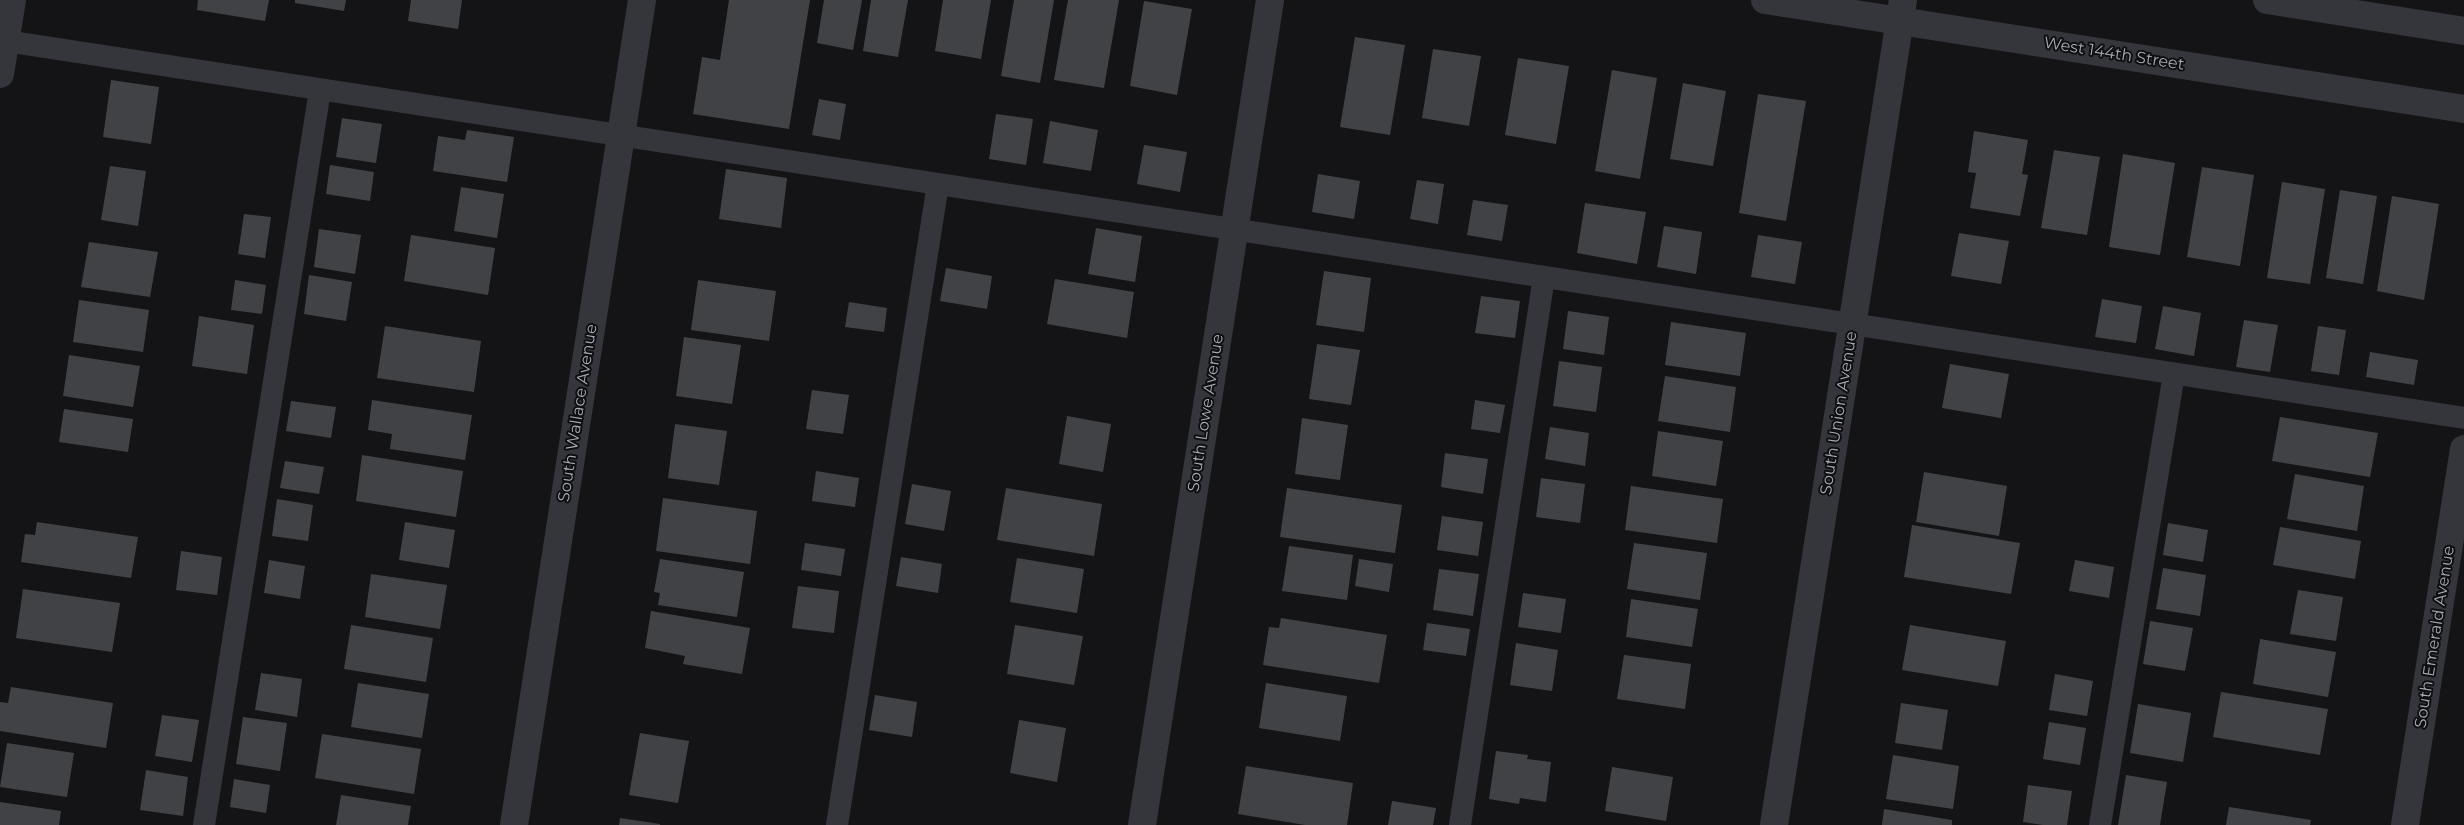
<!DOCTYPE html>
<html>
<head>
<meta charset="utf-8">
<style>
	body { margin:0 }
	canvas { display:block; background:#141416 }
</style>
</head>
<body>
<canvas width="2464" height="825"></canvas>
<script>
const ctx = document.querySelector('canvas').getContext('2d');
ctx.lineJoin = 'round';
function paint(path, color) {
  ctx.fillStyle = color;
  ctx.fill(path, 'evenodd');
}
function toPath(rows) {
  const path = new Path2D();
  for (const r of rows) {
    path.moveTo(r[0], r[1]);
    for (let i = 2; i < r.length; i += 2) path.lineTo(r[i], r[i + 1]);
  }
  return path;
}
function strokePath(path, color, width, dash) {
  ctx.strokeStyle = color;
  ctx.lineWidth = width;
  ctx.lineCap = dash ? 'butt' : 'round';
  ctx.setLineDash(dash || []);
  ctx.stroke(path);
}
function drawText(font, color, halo, rows, align = 'center') {
  ctx.font = font + ' Montserrat,sans-serif';
  ctx.lineWidth = 4;
  ctx.setLineDash([]);
  ctx.textBaseline = 'middle';
  ctx.strokeStyle = halo;
  ctx.fillStyle = color;
  for (const [text, x, y, turn = 0] of rows) {
    ctx.save();
    ctx.translate(x, y);
    ctx.rotate((+turn || 0) * Math.PI / 180);
    ctx.textAlign = isNaN(turn) ? turn : align;
    if (halo) ctx.strokeText(text, 0, 0);
    ctx.fillText(text, 0, 0);
    ctx.restore();
  }
}
paint(toPath([
	[198,0,269,0,265,21,197,10],
	[295,0,346,0,344,11,295,3],
	[411,0,462,0,458,29,408,21],
	[729,0,810,0,789,129,693,114,702,57,720,60],
	[824,0,862,0,853,50,817,43],
	[871,0,908,0,898,57,863,51],
	[943,0,991,0,981,59,935,51],
	[1014,0,1054,0,1040,83,1001,76],
	[1068,0,1119,0,1104,88,1054,80],
	[1144,1,1192,9,1177,95,1130,86],
	[1355,37,1405,45,1390,135,1340,127],
	[1433,49,1481,56,1469,126,1422,118],
	[1518,58,1569,66,1556,144,1505,135],
	[1612,70,1657,78,1640,179,1595,171],
	[111,80,159,87,151,144,103,137],
	[1683,83,1726,91,1713,166,1670,159],
	[1758,94,1806,101,1786,221,1739,213],
	[819,99,846,104,840,140,812,135],
	[996,114,1033,119,1026,165,989,159],
	[342,118,382,124,376,163,336,157],
	[1050,121,1098,130,1091,171,1043,163],
	[467,130,514,137,507,182,433,171,438,136,465,140],
	[1974,131,2028,140,2022,174,2028,175,2020,216,1970,208,1976,173,1968,172],
	[1144,145,1187,152,1180,192,1137,184],
	[2054,150,2100,157,2087,235,2041,228],
	[2123,154,2175,163,2160,255,2109,247],
	[330,165,374,172,370,201,326,194],
	[110,166,146,171,138,226,101,220],
	[2202,167,2254,175,2240,266,2187,257],
	[726,169,787,178,781,228,719,219],
	[1318,174,1360,181,1354,219,1312,212],
	[1417,180,1444,184,1438,224,1410,219],
	[2282,182,2325,189,2310,284,2267,278],
	[461,187,504,194,497,238,454,231],
	[2340,190,2377,196,2363,284,2326,278],
	[2392,196,2439,204,2424,300,2377,291],
	[1473,200,1508,205,1502,241,1467,235],
	[1585,203,1646,212,1637,264,1577,253],
	[244,214,271,217,265,258,238,254],
	[1664,226,1702,232,1696,274,1657,267],
	[1096,228,1142,236,1135,282,1088,274],
	[319,229,361,235,355,274,314,267],
	[1959,233,2009,241,2001,284,1951,276],
	[411,235,495,248,488,295,404,281],
	[1758,235,1802,242,1795,284,1751,277],
	[89,242,158,252,150,297,81,287],
	[946,268,992,276,987,309,940,301],
	[1324,271,1371,278,1364,332,1316,325],
	[309,275,352,282,346,321,304,314],
	[1055,279,1134,292,1127,338,1047,324],
	[235,280,266,285,262,314,231,310],
	[698,280,776,291,769,341,691,330],
	[1481,296,1520,301,1515,338,1475,333],
	[2102,299,2142,306,2136,343,2095,337],
	[79,300,149,310,143,352,73,342],
	[849,302,887,308,884,332,845,327],
	[2163,306,2201,313,2194,356,2155,349],
	[1568,311,1609,317,1604,355,1563,349],
	[199,316,254,325,247,374,192,366],
	[2244,320,2278,325,2270,372,2236,367],
	[1671,322,1746,333,1740,376,1665,365],
	[385,326,481,341,474,392,377,378],
	[2318,326,2346,330,2339,375,2311,371],
	[684,337,741,345,732,404,676,396],
	[1317,344,1360,350,1351,405,1309,399],
	[2370,352,2418,360,2414,385,2366,377],
	[69,355,140,366,133,407,63,396],
	[1559,361,1602,367,1596,412,1553,406],
	[1950,364,2009,374,2001,418,1942,408],
	[1665,376,1736,387,1730,432,1658,421],
	[812,390,849,395,843,434,806,429],
	[372,400,472,415,465,460,390,449,392,434,368,430],
	[1475,400,1505,405,1500,433,1471,429],
	[291,401,336,407,331,438,286,431],
	[64,409,133,419,128,452,59,442],
	[1067,416,1111,424,1103,472,1059,464],
	[2280,417,2378,433,2370,477,2272,461],
	[1302,418,1348,425,1340,480,1295,474],
	[675,424,727,431,719,485,668,478],
	[1550,427,1589,433,1585,466,1545,459],
	[1658,431,1723,441,1716,486,1652,476],
	[1445,453,1488,459,1483,494,1441,487],
	[362,455,463,471,456,517,356,501],
	[285,461,324,467,319,494,280,488],
	[816,471,859,478,855,507,812,501],
	[1924,472,2007,486,1999,536,1916,522],
	[2295,474,2364,486,2357,531,2287,519],
	[1541,478,1585,484,1580,523,1536,517],
	[912,484,951,491,944,531,905,524],
	[1631,486,1723,499,1717,543,1625,530],
	[1006,488,1102,504,1094,556,997,540],
	[1287,488,1402,505,1395,553,1280,537],
	[663,498,757,511,750,564,656,551],
	[277,499,313,505,308,541,272,536],
	[1442,516,1483,522,1478,556,1437,550],
	[37,522,138,537,131,578,21,562,25,534,35,535],
	[405,522,455,530,449,568,399,560],
	[2168,523,2208,530,2203,562,2163,555],
	[1912,525,2020,543,2011,594,1904,577],
	[2280,527,2361,541,2355,579,2273,565],
	[805,543,845,549,841,576,801,570],
	[1634,543,1707,553,1700,600,1627,589],
	[1289,546,1353,555,1347,600,1282,591],
	[181,551,222,557,217,595,176,590],
	[901,557,942,564,938,593,896,586],
	[1017,558,1084,569,1077,613,1010,602],
	[660,559,744,572,737,617,658,605,660,593,654,592],
	[1359,559,1393,564,1389,592,1355,586],
	[269,560,305,566,300,599,264,593],
	[2075,560,2114,567,2109,598,2069,591],
	[2163,568,2206,575,2200,616,2156,609],
	[1439,569,1479,574,1473,616,1433,610],
	[371,574,447,585,440,629,365,617],
	[798,586,839,591,834,633,792,628],
	[23,589,120,603,112,652,16,638],
	[2298,590,2343,597,2336,641,2290,634],
	[1523,593,1566,599,1561,633,1518,627],
	[1631,599,1698,609,1692,647,1626,637],
	[651,611,750,628,742,674,683,664,685,656,645,648],
	[1281,618,1387,635,1379,683,1263,665,1269,627,1279,628],
	[2150,621,2193,628,2185,671,2143,664],
	[1427,623,1470,629,1466,656,1423,650],
	[351,625,433,638,426,682,344,669],
	[1015,625,1083,636,1074,685,1007,674],
	[1910,625,2006,641,1998,686,1902,670],
	[2260,639,2336,652,2328,697,2253,684],
	[1516,643,1558,650,1552,691,1510,685],
	[1624,655,1691,664,1685,709,1617,699],
	[261,673,302,679,297,717,255,710],
	[2055,674,2093,681,2087,716,2049,710],
	[358,683,429,694,422,738,351,727],
	[1266,683,1347,696,1340,741,1259,728],
	[11,687,113,703,106,748,0,731,0,702,8,703],
	[2221,692,2328,709,2320,755,2213,737],
	[875,695,917,702,912,737,869,730],
	[1901,703,1948,710,1942,750,1895,743],
	[2138,704,2191,713,2183,762,2130,753],
	[162,715,199,720,192,762,155,756],
	[243,717,287,723,280,771,236,764],
	[1019,720,1066,728,1057,782,1010,773],
	[2049,722,2086,728,2080,765,2043,759],
	[640,733,689,741,678,803,629,795],
	[322,734,421,749,414,794,315,778],
	[7,743,74,753,67,797,0,787],
	[1496,751,1528,755,1527,759,1551,762,1546,802,1520,798,1519,804,1489,799],
	[1893,755,1959,766,1953,809,1886,799],
	[1246,766,1353,783,1347,825,1305,825,1238,814],
	[1612,767,1673,777,1666,821,1605,811],
	[146,770,188,777,183,816,140,810],
	[2126,775,2167,782,2160,825,2118,825],
	[234,779,270,785,266,813,230,807],
	[2028,785,2072,791,2067,825,2043,825,2023,822],
	[341,795,411,806,408,825,336,825],
	[1392,801,1436,808,1433,825,1388,825],
	[0,802,61,811,59,825,0,825],
	[2229,807,2311,820,2310,825,2226,825],
	[1884,809,1952,820,1952,825,1882,825],
	[620,818,660,824,660,825,619,825]
]), '#404246');
strokePath(toPath([
	[0,40,2464,418],
	[204,825,320,90],
	[837,825,938,184],
	[1460,825,1544,277],
	[2100,825,2174,374]
]), '#35363b', 22);
strokePath(toPath([
	[0,74,12,0],
	[514,825,642,0],
	[1142,825,1270,0],
	[1774,825,1903,0],
	[2405,825,2464,449]
]), '#35363b', 28);
strokePath(toPath([
	[1765,0,2464,109],
	[2267,0,2464,31]
]), '#35363b', 28);
drawText('16px', '#a5acb6', '#0f0f11', [
	["West 144th Street",2114,54,9],
	["South Wallace Avenue",578,413,-81],
	["South Lowe Avenue",1206,413,-81],
	["South Union Avenue",1839,413,-81],
	["South Emerald Avenue",2435,637,-81]
]);
</script>
</body>
</html>
